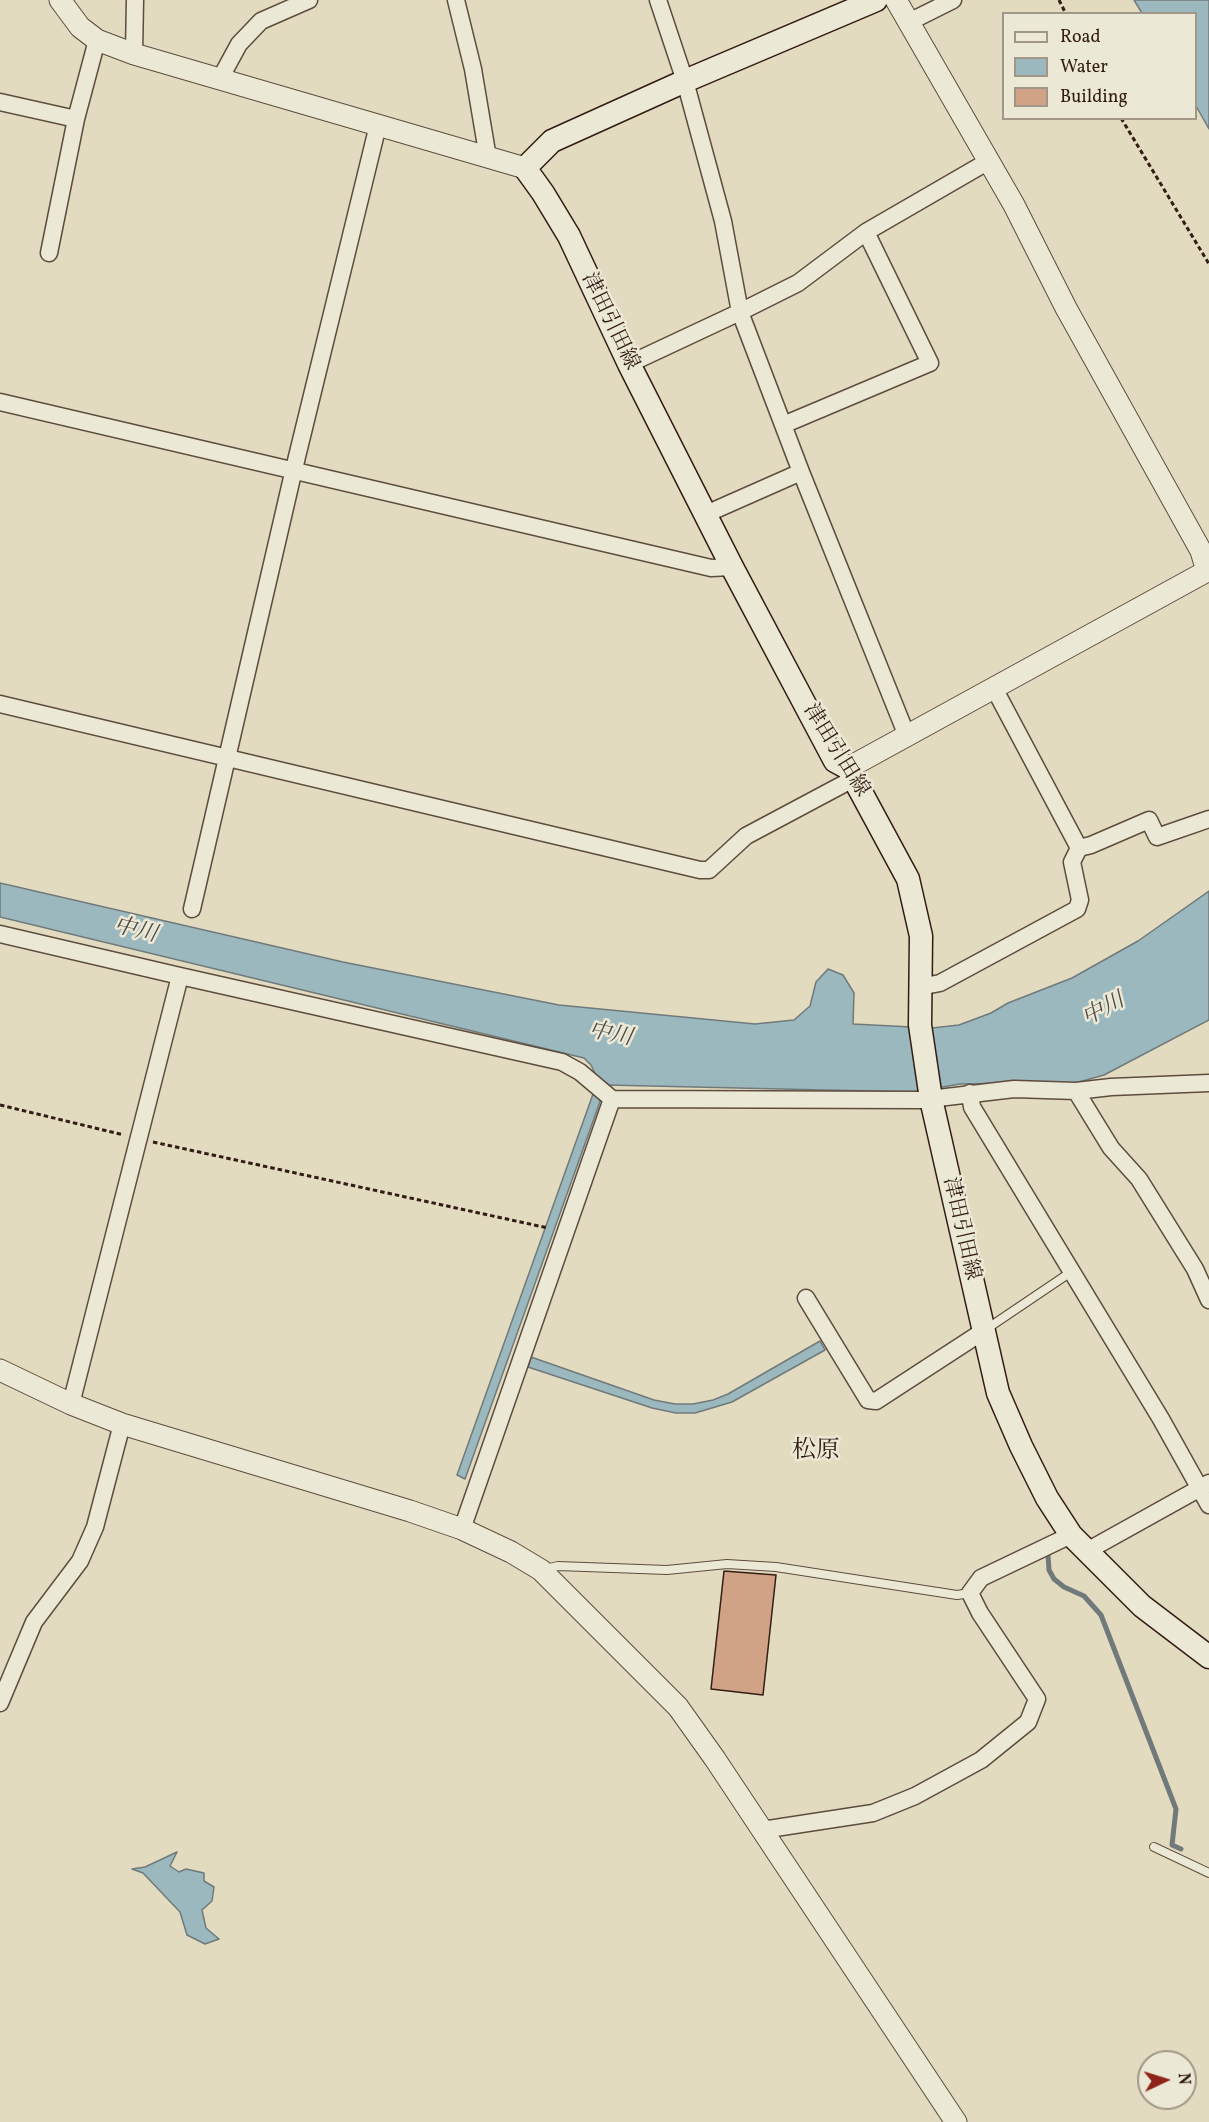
<!DOCTYPE html>
<html>
<head>
<meta charset="utf-8">
<style>
	body { margin:0 }
	#map { position:relative; width:1209px; height:2122px; overflow:hidden; background:#e2dbc0; font-family:Vollkorn,serif }
	canvas { display:block }
	.legend { position:absolute; left:1002px; top:12px; width:195px; height:108px; box-sizing:border-box; background:#ece8d6; border:2px solid #a29688; margin:0; padding:8px 10px; list-style:none; font-size:18px; color:#321c13 }
	.legend li { display:flex; align-items:center; gap:12px; height:30px }
	.legend b { width:30px; border:2px solid #a29688 }
	.north { position:absolute; left:1137px; top:2050px; width:60px; height:60px; box-sizing:border-box; background:#ece8d6; border:2px solid #a29688; border-radius:50%; rotate:86deg; font-size:16px; font-weight:700; line-height:24px; text-align:center; color:#321c13 }
	.north::after { content:''; display:block; margin:auto; width:21px; height:27px; background:#8f2418; clip-path:polygon(50% 0,100% 100%,50% 72%,0 100%) }
</style>
</head>
<body>
<div id="map">
<canvas width="1209" height="2122"></canvas>
<ul class="legend">
<li><b style="height:8px;background:#ece8d6"></b>Road</li>
<li><b style="height:16px;background:#9bb8be"></b>Water</li>
<li><b style="height:16px;background:#d1a386"></b>Building</li>
</ul>
<div class="north">N</div>
</div>
<script>
const ctx = document.querySelector('canvas').getContext('2d');
ctx.lineJoin = 'round';
function paint(path, color) {
  ctx.fillStyle = color;
  ctx.fill(path, 'evenodd');
}
function toPath(rows) {
  const path = new Path2D();
  for (const r of rows) {
    path.moveTo(r[0], r[1]);
    for (let i = 2; i < r.length; i += 2) path.lineTo(r[i], r[i + 1]);
  }
  return path;
}
function strokePath(path, color, width, dash) {
  ctx.strokeStyle = color;
  ctx.lineWidth = width;
  ctx.lineCap = dash ? 'butt' : 'round';
  ctx.setLineDash(dash || []);
  ctx.stroke(path);
}
function drawText(font, color, halo, rows, align = 'center') {
  ctx.font = font + ' Vollkorn,"Noto Serif JP",serif';
  ctx.lineWidth = 5;
  ctx.setLineDash([]);
  ctx.textBaseline = 'middle';
  ctx.strokeStyle = halo;
  ctx.fillStyle = color;
  for (const [text, x, y, turn = 0] of rows) {
    ctx.save();
    ctx.translate(x, y);
    ctx.rotate((+turn || 0) * Math.PI / 180);
    ctx.textAlign = isNaN(turn) ? turn : align;
    if (halo) ctx.strokeText(text, 0, 0);
    ctx.fillText(text, 0, 0);
    ctx.restore();
  }
}
const water = toPath([
	[1134,0,1209,0,1209,129,1196,106,1196,14,1142,13,1134,0],
	[0,883,343,962,559,1005,755,1024,794,1020,810,1006,816,982,828,969,843,975,854,993,853,1024,932,1028,959,1025,991,1013,1008,1003,1072,978,1138,941,1209,891,1209,1020,1104,1075,1068,1085,1012,1083,960,1084,913,1092,606,1085,465,1479,457,1475,598,1080,591,1065,584,1058,0,917,0,883],
	[820,1341,825,1350,732,1402,695,1413,676,1413,652,1408,528,1367,531,1357,654,1400,675,1404,693,1404,713,1400,728,1394,820,1341],
	[177,1852,170,1866,179,1872,186,1869,204,1873,204,1881,214,1887,212,1901,202,1910,206,1928,219,1939,205,1944,187,1935,180,1912,143,1873,132,1869,145,1867,177,1852]
]);
paint(water, '#9bb8be');
strokePath(water, '#717a7a', 1.5);
strokePath(toPath([
	[1048,1555,1049,1570,1054,1579,1064,1587,1084,1596,1101,1615,1176,1809,1172,1845,1181,1849]
]), '#717a7a', 5);
const building = toPath([
	[724,1571,776,1575,763,1695,711,1689,724,1571]
]);
paint(building, '#d1a386');
strokePath(building, '#321c13', 1.5);
const service = toPath([
	[985,1330,1071,1272],
	[545,1569,558,1566,667,1570,727,1564,776,1567,957,1595,970,1593],
	[1154,1847,1209,1873]
]);
const minor = toPath([
	[456,0,473,69,488,158],
	[658,0,685,81,723,221,740,312,801,472,907,736],
	[909,22,953,0],
	[134,54,135,0],
	[220,79,239,44,261,21,309,0],
	[0,102,76,119],
	[49,253,76,119,97,40],
	[629,364,740,312,798,283,866,232,987,162],
	[0,402,711,568,732,567],
	[783,425,930,363,866,232],
	[706,514,801,472],
	[0,704,700,870,709,870,746,836,853,779],
	[1079,848,1091,845,1149,820,1157,837,1209,819],
	[192,909,294,469,378,125],
	[0,934,180,976,562,1062,580,1072,612,1099,921,1100,1014,1089,1076,1091,1111,1087,1209,1083],
	[919,987,940,983,1077,909,1080,900,1072,862,1079,848,994,688],
	[1076,1091,1111,1148,1139,1179,1195,1269,1209,1300],
	[970,1093,972,1107,1161,1419,1209,1505],
	[806,1298,868,1400,876,1401,982,1332],
	[71,1404,180,976],
	[462,1529,612,1099],
	[1087,1551,1209,1483],
	[0,1703,34,1622,80,1561,95,1527,122,1424],
	[762,1830,873,1813,915,1796,981,1760,1028,1722,1037,1699,980,1613,970,1593,981,1578,1071,1535]
]);
const tertiary = toPath([
	[60,0,80,27,97,40,134,54,525,168],
	[848,768,1207,571,1201,551,1066,308,1014,205,896,0],
	[0,1370,71,1404,122,1424,410,1511,462,1529,511,1552,541,1570,678,1707,715,1759,956,2122]
]);
const secondary = toPath([
	[876,0,685,81,552,141,525,168,543,193,569,236,629,364,732,567,835,761,848,768,908,879,921,936,920,1025,931,1099,998,1393,1021,1446,1047,1498,1071,1535,1142,1606,1209,1657]
]);
strokePath(service, '#5e4c3e', 10);
strokePath(minor, '#5e4c3e', 19);
strokePath(tertiary, '#5e4c3e', 23);
strokePath(secondary, '#321c13', 25);
strokePath(toPath([
	[1059,0,1066,14],
	[1121,118,1209,264],
	[0,1105,124,1135],
	[153,1142,548,1228]
]), '#321c13', 3, [4.5, 3]);
strokePath(service, '#ece8d6', 8);
strokePath(minor, '#ece8d6', 16);
strokePath(tertiary, '#ece8d6', 21);
strokePath(secondary, '#ece8d6', 22);
drawText('21px', '#321c13', '#ece8d6', [
	["津田引田線",609,322,64],
	["津田引田線",835,751,58],
	["津田引田線",960,1229,77]
]);
drawText('italic 22px', '#524b46', '#ece8d6', [
	["中川",135,932,13],
	["中川",1104,1011,-28],
	["中川",610,1036,11]
]);
drawText('24px', '#321c13', '#ece8d6', [
	["松原",816,1453]
]);
</script>
</body>
</html>
